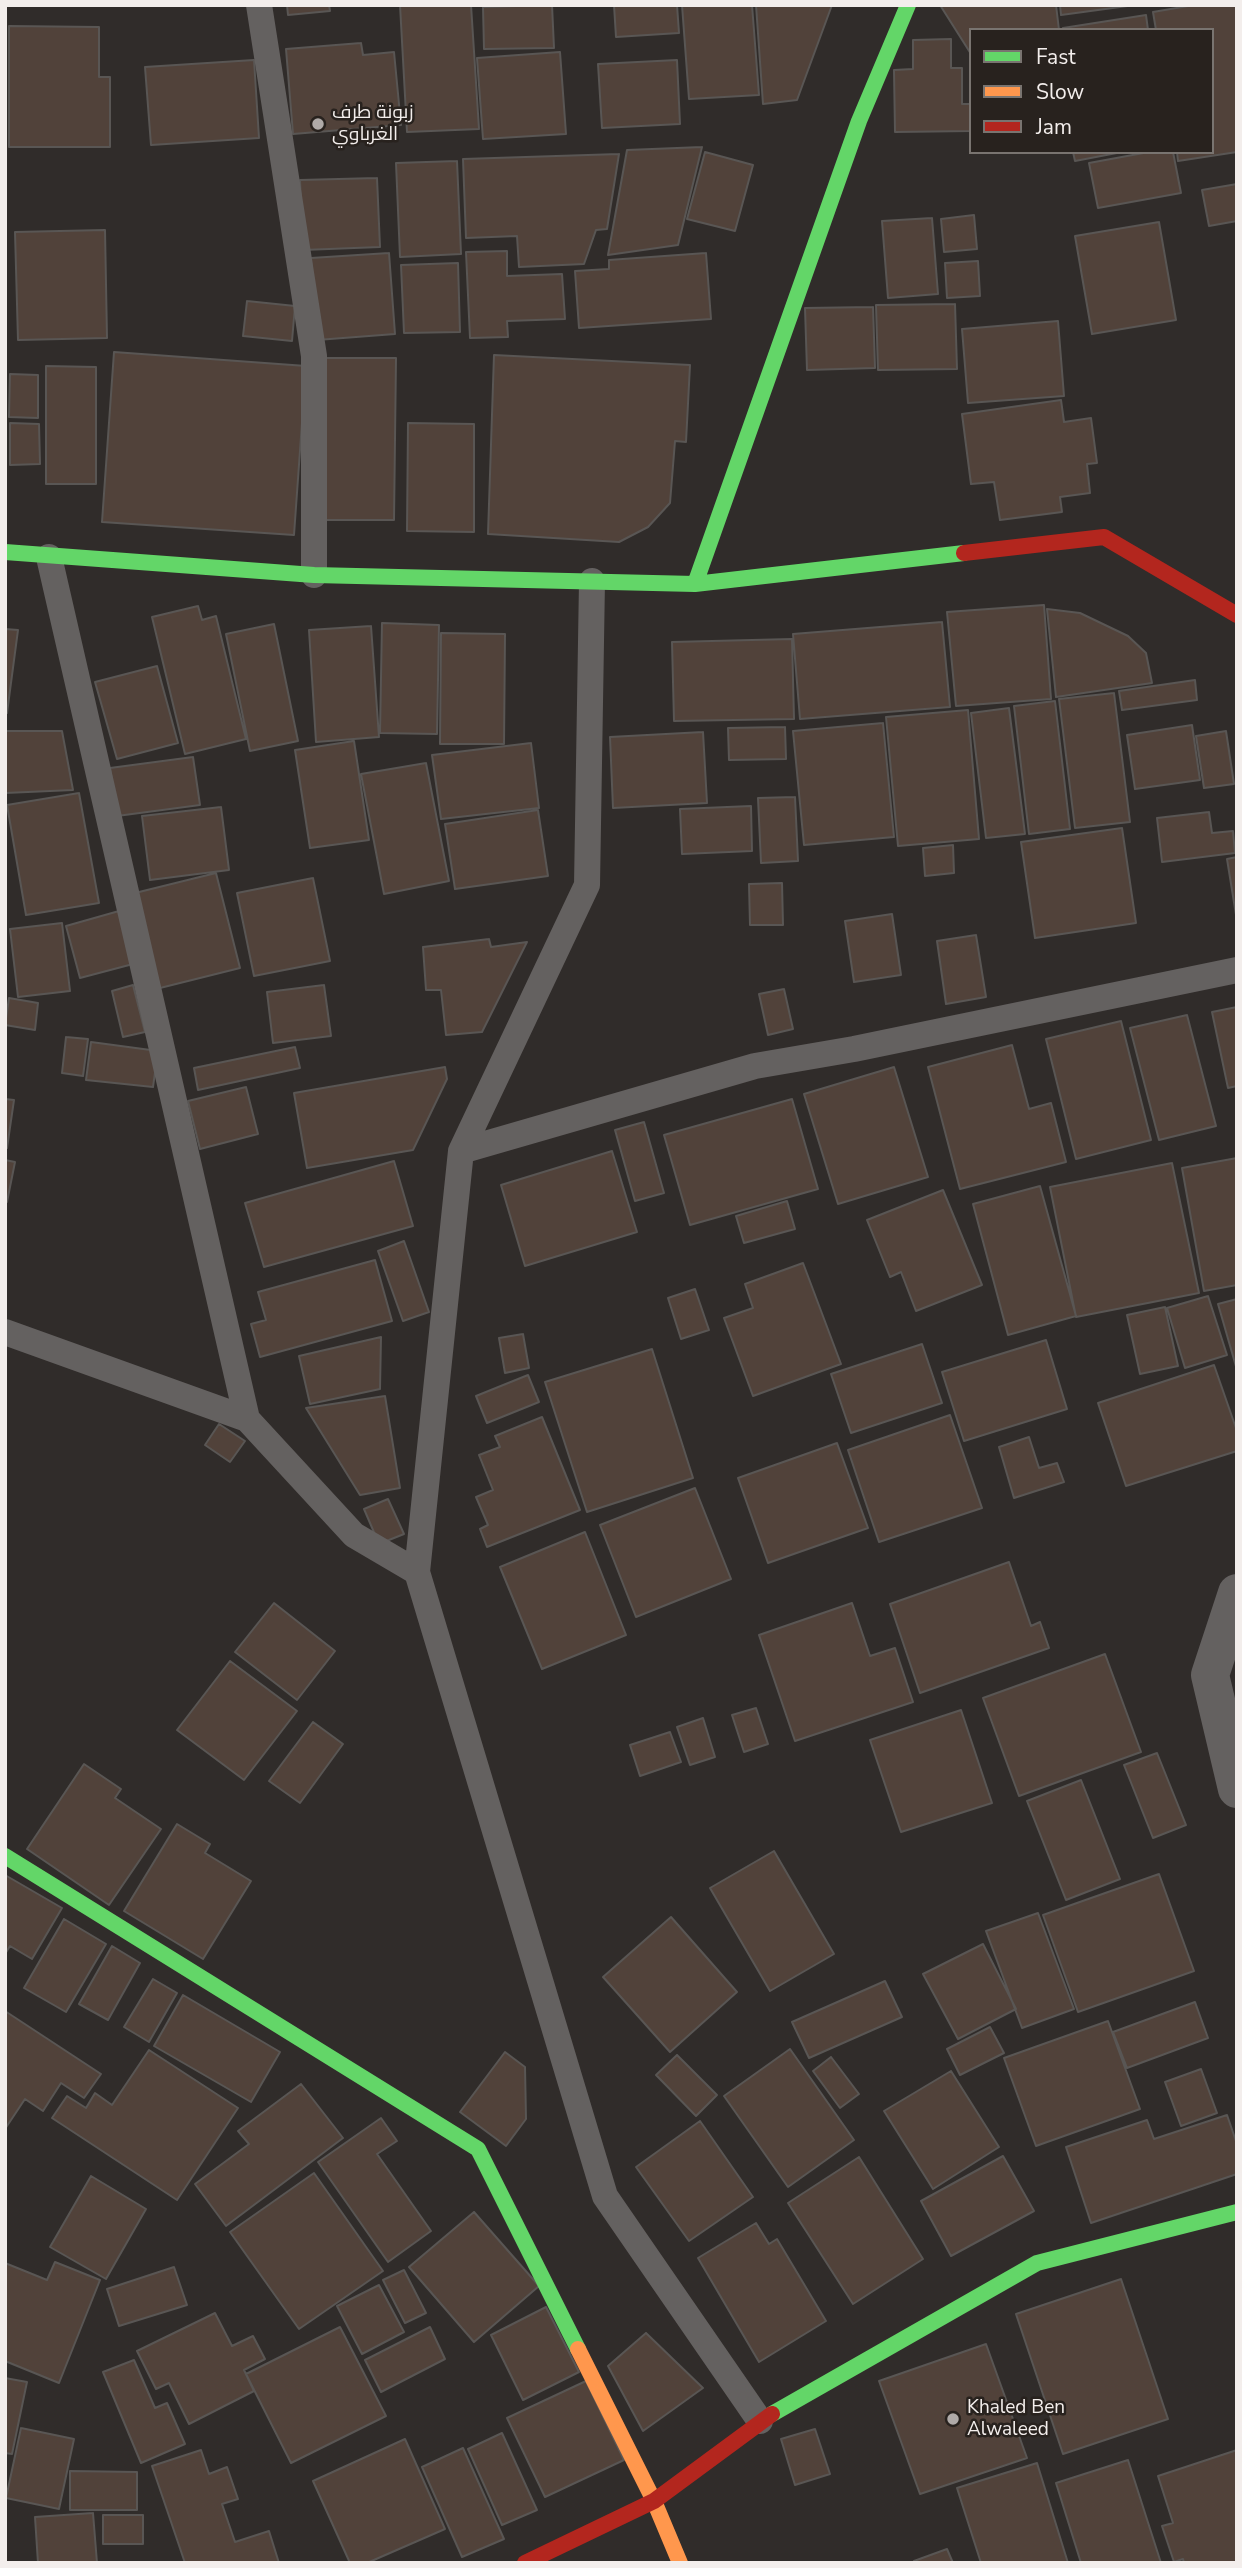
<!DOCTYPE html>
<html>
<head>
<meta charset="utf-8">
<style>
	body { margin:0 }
	#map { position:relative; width:1242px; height:2568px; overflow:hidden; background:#302c2a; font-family:"Nunito Sans",sans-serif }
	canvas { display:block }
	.frame { position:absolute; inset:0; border:7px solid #f3eeec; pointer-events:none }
	.legend { position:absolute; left:969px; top:28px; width:245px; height:126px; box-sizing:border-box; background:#28221e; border:2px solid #797470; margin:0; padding:9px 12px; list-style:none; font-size:21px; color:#f3eeec }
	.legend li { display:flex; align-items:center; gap:14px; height:35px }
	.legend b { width:35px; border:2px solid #797470 }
</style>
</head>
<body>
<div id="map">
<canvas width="1242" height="2568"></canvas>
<div class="frame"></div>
<ul class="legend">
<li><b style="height:9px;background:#63d668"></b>Fast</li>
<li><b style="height:9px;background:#ff974d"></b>Slow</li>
<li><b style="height:9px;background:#b3261e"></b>Jam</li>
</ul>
</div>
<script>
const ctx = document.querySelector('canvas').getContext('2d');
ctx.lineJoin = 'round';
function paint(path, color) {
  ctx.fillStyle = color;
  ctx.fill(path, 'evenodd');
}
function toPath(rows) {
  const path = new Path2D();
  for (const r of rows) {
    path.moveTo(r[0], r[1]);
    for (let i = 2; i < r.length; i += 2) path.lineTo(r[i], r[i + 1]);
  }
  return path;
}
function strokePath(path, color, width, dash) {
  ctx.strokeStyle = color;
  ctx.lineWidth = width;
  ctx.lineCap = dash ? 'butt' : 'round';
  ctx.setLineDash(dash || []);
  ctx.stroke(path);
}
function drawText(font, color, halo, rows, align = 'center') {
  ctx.font = font + ' "Nunito Sans",Cairo,sans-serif';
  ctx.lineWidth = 5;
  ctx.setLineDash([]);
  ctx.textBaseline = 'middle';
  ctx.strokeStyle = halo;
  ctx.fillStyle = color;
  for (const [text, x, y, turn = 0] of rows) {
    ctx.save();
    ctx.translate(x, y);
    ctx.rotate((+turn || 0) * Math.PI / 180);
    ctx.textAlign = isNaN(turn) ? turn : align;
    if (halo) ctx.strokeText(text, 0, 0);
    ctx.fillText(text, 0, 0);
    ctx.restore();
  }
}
const building = toPath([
	[287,5,329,5,330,11,288,15,287,5],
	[400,5,471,5,479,129,407,132,400,5],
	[552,5,554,48,484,49,483,7,552,5],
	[614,5,677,5,679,33,616,37,614,5],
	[682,5,752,5,759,95,689,99,682,5],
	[756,5,832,5,797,100,763,104,756,5],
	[940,5,1056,5,1059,30,971,30,971,54,940,5],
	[1060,5,1135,5,1061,15,1060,5],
	[1194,5,1237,5,1237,152,1178,161,1177,152,1212,152,1212,30,1156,30,1153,12,1194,5],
	[1146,15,1148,30,1064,30,1063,28,1146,15],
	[9,26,99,27,99,77,110,77,110,147,9,147,9,26],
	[951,39,951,68,962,68,962,104,971,104,971,131,895,132,894,70,913,69,913,40,951,39],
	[361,43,363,55,394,52,401,125,293,134,286,49,361,43],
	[560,52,566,134,483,139,477,58,560,52],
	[254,60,259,138,151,145,145,67,254,60],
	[677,60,680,124,602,128,598,64,677,60],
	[702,147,678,245,608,255,627,150,702,147],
	[705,152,753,165,735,231,687,219,705,152],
	[1073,152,1122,152,1075,161,1073,152],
	[1149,152,1173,152,1181,193,1098,208,1089,163,1149,152],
	[619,154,607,229,596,230,584,264,519,267,517,236,466,238,463,159,619,154],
	[457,161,461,254,400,257,396,163,457,161],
	[377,178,380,247,303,250,300,180,377,178],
	[1237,184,1237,221,1209,226,1202,190,1237,184],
	[974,215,977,249,944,252,941,219,974,215],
	[932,218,938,294,888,298,882,221,932,218],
	[1159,222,1176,320,1092,334,1075,236,1159,222],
	[105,230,107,338,18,340,15,232,105,230],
	[507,251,507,276,562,274,565,319,507,321,508,337,470,338,466,252,507,251],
	[389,253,395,334,317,340,311,258,389,253],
	[706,253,711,319,579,328,575,271,609,269,609,260,706,253],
	[978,261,980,296,947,298,945,263,978,261],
	[458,263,460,332,404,333,401,265,458,263],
	[247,301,295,306,292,341,243,336,247,301],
	[955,304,957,369,878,370,876,305,955,304],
	[873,307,875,368,807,370,805,308,873,307],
	[1058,321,1064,396,968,403,962,329,1058,321],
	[114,352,306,366,294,535,102,522,114,352],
	[494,355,690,365,686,442,675,441,670,503,648,527,619,542,488,534,494,355],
	[325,358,396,358,394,520,324,520,325,358],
	[46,366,96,367,96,484,46,484,46,366],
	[10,374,38,375,38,418,9,417,10,374],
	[1061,400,1064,422,1091,418,1097,463,1087,464,1090,493,1060,497,1062,512,1000,520,994,482,971,484,962,414,1061,400],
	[10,423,39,424,40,464,10,465,10,423],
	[408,423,474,424,474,532,407,531,408,423],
	[1044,605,1051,699,956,706,947,612,1044,605],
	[198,606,202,620,216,616,246,739,185,754,152,617,198,606],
	[1047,609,1080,613,1128,636,1146,653,1152,683,1056,697,1047,609],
	[942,622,950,707,800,719,793,634,942,622],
	[382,623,439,625,437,734,380,733,382,623],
	[274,624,298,741,250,751,226,634,274,624],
	[371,626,379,737,316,742,309,630,371,626],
	[5,629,18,630,7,713,5,713,5,629],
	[441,633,505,634,504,744,440,744,441,633],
	[792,639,794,719,674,721,672,642,792,639],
	[157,666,178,743,117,759,95,682,157,666],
	[1195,680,1197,700,1122,710,1119,691,1195,680],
	[1114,693,1130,822,1075,828,1059,699,1114,693],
	[1055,701,1070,829,1029,834,1014,706,1055,701],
	[1009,708,1025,834,986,838,971,713,1009,708],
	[968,710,979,839,898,846,886,717,968,710],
	[883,723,894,837,804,845,793,731,883,723],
	[1192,725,1200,780,1135,789,1127,735,1192,725],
	[785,727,786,759,729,760,728,728,785,727],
	[5,731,62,731,73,790,5,793,5,731],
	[1226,731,1234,784,1204,788,1196,736,1226,731],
	[703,732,707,803,613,808,610,737,703,732],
	[354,741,369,840,310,848,295,750,354,741],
	[531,743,539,808,441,819,432,755,531,743],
	[193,757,200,805,117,816,110,768,193,757],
	[426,763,449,881,384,894,361,774,426,763],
	[79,793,99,903,26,915,7,805,79,793],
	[795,797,798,861,761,863,758,798,795,797],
	[751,806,752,851,682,854,680,809,751,806],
	[221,807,229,870,150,880,142,816,221,807],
	[538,810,548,876,455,889,445,824,538,810],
	[1209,812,1212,833,1233,831,1235,853,1162,862,1157,818,1209,812],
	[1122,828,1136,923,1035,938,1021,842,1122,828],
	[953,845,954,873,925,876,923,848,953,845],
	[1237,857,1237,921,1227,859,1237,857],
	[216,873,240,968,160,988,135,893,216,873],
	[313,878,330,961,254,976,237,893,313,878],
	[782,883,783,925,750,925,749,884,782,883],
	[119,911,133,964,80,978,66,926,119,911],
	[892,914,901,975,854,982,845,921,892,914],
	[62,923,70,991,18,997,10,929,62,923],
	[976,935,986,997,946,1004,937,941,976,935],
	[489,939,491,947,527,942,482,1032,446,1035,441,990,426,990,423,947,489,939],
	[133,985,145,1032,123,1037,112,991,133,985],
	[324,985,331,1036,273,1043,267,992,324,985],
	[784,989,793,1029,768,1035,759,994,784,989],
	[9,998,38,1003,35,1030,5,1025,9,998],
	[1237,1007,1237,1086,1228,1088,1212,1012,1237,1007],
	[1187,1015,1216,1126,1159,1140,1130,1028,1187,1015],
	[1121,1021,1151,1140,1076,1159,1046,1039,1121,1021],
	[66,1037,88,1039,83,1076,62,1073,66,1037],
	[91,1042,158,1051,153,1087,86,1080,91,1042],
	[1012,1045,1029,1109,1051,1103,1066,1162,960,1189,928,1067,1012,1045],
	[295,1047,300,1068,198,1090,194,1068,295,1047],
	[445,1067,447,1079,413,1150,307,1168,294,1093,445,1067],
	[894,1067,928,1177,838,1204,804,1094,894,1067],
	[246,1087,258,1134,200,1149,188,1101,246,1087],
	[5,1099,14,1100,7,1148,5,1148,5,1099],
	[792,1099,818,1189,690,1225,664,1135,792,1099],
	[644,1122,664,1193,635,1201,615,1130,644,1122],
	[612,1151,637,1232,525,1266,501,1185,612,1151],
	[1237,1158,1237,1285,1204,1291,1182,1168,1237,1158],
	[5,1160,15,1162,7,1202,5,1201,5,1160],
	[394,1161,413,1226,264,1267,245,1203,394,1161],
	[1172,1163,1199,1293,1076,1317,1050,1187,1172,1163],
	[1040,1186,1076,1316,1008,1335,973,1204,1040,1186],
	[943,1190,982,1285,916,1311,901,1272,890,1277,867,1220,943,1190],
	[787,1201,795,1229,744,1243,736,1216,787,1201],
	[404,1241,429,1312,403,1321,378,1251,404,1241],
	[375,1260,392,1321,260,1357,251,1324,266,1320,258,1292,375,1260],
	[803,1263,841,1364,753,1396,724,1318,753,1308,745,1284,803,1263],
	[695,1289,709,1330,681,1339,668,1298,695,1289],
	[1208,1296,1227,1355,1185,1368,1167,1308,1208,1296],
	[1237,1299,1237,1370,1218,1304,1237,1299],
	[1165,1307,1178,1366,1140,1374,1127,1315,1165,1307],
	[523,1334,529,1368,505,1373,499,1338,523,1334],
	[381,1337,380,1389,310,1404,299,1356,381,1337],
	[1046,1340,1067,1409,964,1441,942,1372,1046,1340],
	[922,1344,942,1403,851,1433,831,1374,922,1344],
	[652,1349,693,1478,587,1512,545,1382,652,1349],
	[1214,1365,1237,1431,1237,1451,1126,1486,1098,1403,1214,1365],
	[528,1375,539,1402,487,1423,476,1396,528,1375],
	[385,1396,400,1488,360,1495,306,1408,385,1396],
	[950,1415,982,1508,879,1542,848,1450,950,1415],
	[542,1417,580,1510,487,1547,480,1529,488,1525,476,1497,493,1490,479,1455,500,1447,495,1436,542,1417],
	[219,1424,245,1441,230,1462,205,1445,219,1424],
	[1029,1437,1039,1468,1057,1463,1064,1482,1014,1498,999,1447,1029,1437],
	[837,1443,868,1528,768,1563,738,1478,837,1443],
	[695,1488,731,1579,636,1617,600,1525,695,1488],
	[388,1499,404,1534,379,1544,364,1509,388,1499],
	[585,1532,626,1635,542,1669,500,1567,585,1532],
	[1009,1562,1031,1626,1040,1622,1049,1648,920,1693,890,1604,1009,1562],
	[274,1603,335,1651,297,1700,235,1652,274,1603],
	[852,1603,870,1656,895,1648,913,1702,795,1741,759,1635,852,1603],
	[1105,1654,1141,1752,1019,1796,983,1698,1105,1654],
	[230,1661,297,1711,244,1780,177,1730,230,1661],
	[756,1708,768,1744,744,1752,732,1715,756,1708],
	[961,1710,992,1803,901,1832,870,1740,961,1710],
	[703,1718,715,1757,690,1765,677,1727,703,1718],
	[313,1722,343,1744,300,1803,269,1781,313,1722],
	[670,1732,681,1762,640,1776,630,1745,670,1732],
	[1157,1753,1186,1825,1153,1838,1124,1765,1157,1753],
	[84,1764,121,1789,115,1798,161,1829,109,1905,27,1849,84,1764],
	[1081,1780,1120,1879,1066,1900,1027,1801,1081,1780],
	[177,1824,210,1844,205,1853,251,1881,203,1959,124,1911,177,1824],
	[774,1851,834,1954,770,1991,710,1888,774,1851],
	[1159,1874,1194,1971,1078,2012,1043,1915,1159,1874],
	[5,1875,62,1908,32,1959,10,1946,5,1954,5,1875],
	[1038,1913,1074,2009,1022,2028,986,1931,1038,1913],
	[671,1917,737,1992,670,2052,603,1977,671,1917],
	[64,1919,106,1944,66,2012,24,1988,64,1919],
	[983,1944,1016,2009,958,2039,923,1974,983,1944],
	[112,1946,140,1963,108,2020,79,2004,112,1946],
	[153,1979,177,1993,149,2042,124,2027,153,1979],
	[885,1981,902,2017,809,2058,792,2022,885,1981],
	[183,1995,280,2052,251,2102,154,2046,183,1995],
	[1195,2002,1208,2038,1127,2068,1113,2032,1195,2002],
	[5,2011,101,2074,84,2098,61,2083,43,2111,25,2099,5,2129,5,2011],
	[1108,2021,1140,2109,1036,2146,1004,2058,1108,2021],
	[990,2027,1004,2053,960,2075,947,2049,990,2027],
	[790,2049,854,2140,788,2187,724,2096,790,2049],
	[149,2050,238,2108,177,2200,52,2118,67,2096,86,2108,95,2093,112,2105,149,2050],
	[505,2052,525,2067,526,2119,506,2146,460,2112,505,2052],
	[677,2055,717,2095,696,2116,656,2075,677,2055],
	[831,2057,859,2094,840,2108,813,2071,831,2057],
	[1201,2069,1217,2113,1181,2126,1165,2082,1201,2069],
	[951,2071,999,2147,933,2189,884,2111,951,2071],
	[301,2084,343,2138,226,2226,195,2184,249,2144,238,2131,301,2084],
	[1227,2115,1237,2144,1237,2174,1091,2223,1066,2147,1147,2120,1154,2139,1227,2115],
	[381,2118,397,2141,377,2154,431,2231,388,2262,318,2162,381,2118],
	[700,2121,753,2197,689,2241,636,2167,700,2121],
	[1003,2156,1034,2211,951,2256,921,2201,1003,2156],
	[859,2157,923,2259,853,2304,788,2203,859,2157],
	[314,2173,383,2271,299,2329,230,2232,314,2173],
	[91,2176,146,2209,106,2279,50,2247,91,2176],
	[474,2212,539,2286,474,2342,409,2267,474,2212],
	[756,2223,769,2244,777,2239,826,2321,759,2362,698,2258,756,2223],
	[55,2262,100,2280,59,2383,5,2361,5,2263,47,2280,55,2262],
	[174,2267,187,2305,119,2326,107,2289,174,2267],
	[404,2270,426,2313,405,2323,383,2280,404,2270],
	[1121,2279,1168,2419,1063,2454,1016,2314,1121,2279],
	[379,2285,404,2332,362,2354,337,2306,379,2285],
	[546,2307,579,2372,523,2400,491,2335,546,2307],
	[215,2313,232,2346,253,2336,265,2359,244,2370,254,2391,189,2424,169,2383,156,2389,137,2351,215,2313],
	[340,2327,386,2416,291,2463,246,2374,340,2327],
	[430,2327,445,2359,381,2392,365,2360,430,2327],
	[646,2333,703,2388,643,2431,608,2366,646,2333],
	[986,2344,1027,2458,920,2494,879,2381,986,2344],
	[134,2360,155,2408,167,2403,185,2444,141,2463,103,2372,134,2360],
	[5,2378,27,2382,12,2454,5,2453,5,2378],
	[586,2381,624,2460,545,2497,507,2418,586,2381],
	[21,2428,74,2439,59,2509,6,2498,21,2428],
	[815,2429,830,2474,795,2485,781,2439,815,2429],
	[502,2433,537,2510,502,2525,468,2449,502,2433],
	[405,2439,445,2529,367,2563,350,2563,313,2481,405,2439],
	[463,2448,504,2539,462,2557,422,2467,463,2448],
	[201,2450,209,2474,227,2467,238,2499,222,2504,235,2542,269,2531,279,2563,185,2563,152,2466,201,2450],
	[1237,2450,1237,2563,1184,2563,1183,2559,1174,2562,1162,2526,1173,2523,1158,2476,1237,2450],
	[1128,2460,1161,2563,1081,2563,1056,2483,1128,2460],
	[1037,2463,1068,2563,981,2563,957,2488,1037,2463],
	[70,2471,137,2472,137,2510,70,2510,70,2471],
	[93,2513,97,2563,38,2563,35,2517,93,2513],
	[103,2515,143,2515,143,2544,103,2544,103,2515],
	[947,2549,953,2563,915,2563,914,2561,947,2549]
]);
paint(building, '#51423a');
strokePath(building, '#595654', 2);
strokePath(toPath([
	[259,5,314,356,314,575],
	[49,557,247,1419],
	[592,581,587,885,461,1151,417,1572,605,2196,760,2421],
	[461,1151,755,1066,854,1049,1237,970],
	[5,1332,247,1419,354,1535,417,1572]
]), '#646160', 26);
strokePath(toPath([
	[1237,1593,1210,1675,1237,1789]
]), '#646160', 38);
strokePath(toPath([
	[5,552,314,575,695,584,964,553],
	[695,584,859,121,908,5],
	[5,1856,478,2149,578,2349],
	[772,2414,1037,2263,1237,2212]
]), '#63d668', 16);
strokePath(toPath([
	[578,2349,654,2501,680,2563]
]), '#ff974d', 16);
strokePath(toPath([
	[964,553,1104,537,1237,615],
	[525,2563,654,2501,772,2414]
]), '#b3261e', 16);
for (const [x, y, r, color] of [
	[318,124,7,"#afaaa8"],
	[953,2419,7,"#afaaa8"]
]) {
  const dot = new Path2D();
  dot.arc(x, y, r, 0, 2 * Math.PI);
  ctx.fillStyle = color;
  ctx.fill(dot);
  strokePath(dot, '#28221e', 2.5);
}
drawText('19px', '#f3eeec', '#28221e', [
	["زبونة طرف",332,113],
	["الغرباوي",332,135],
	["Khaled Ben",967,2408],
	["Alwaleed",967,2430]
], 'left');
</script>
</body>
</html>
